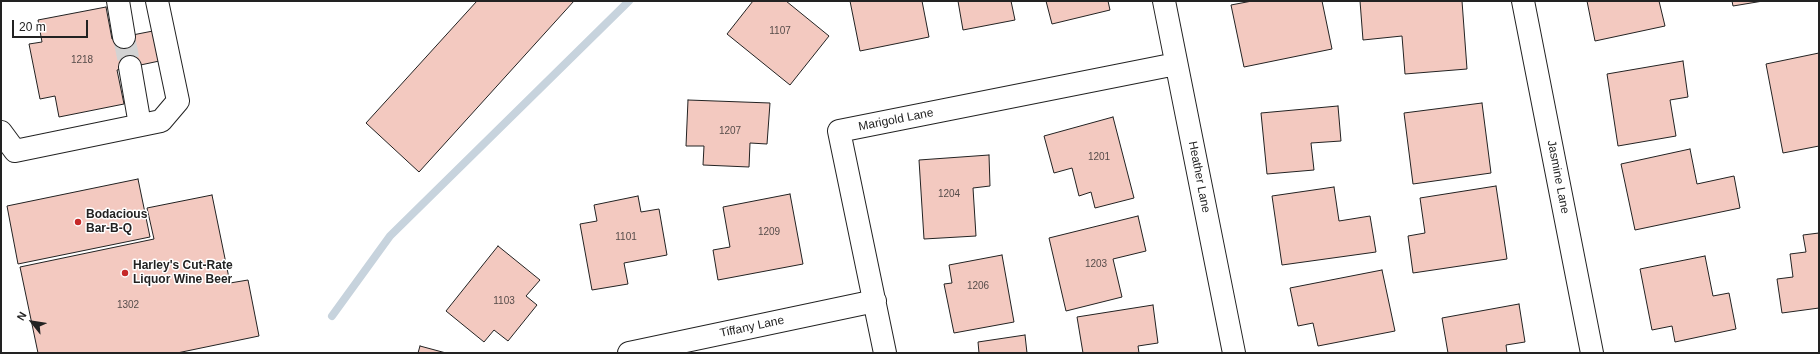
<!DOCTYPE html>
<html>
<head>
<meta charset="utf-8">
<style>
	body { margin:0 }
	#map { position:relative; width:1820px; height:354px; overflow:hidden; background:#fff; font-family:Helvetica,sans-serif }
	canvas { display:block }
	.frame { position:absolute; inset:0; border:2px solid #222; pointer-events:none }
	.north { position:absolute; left:12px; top:302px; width:40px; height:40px; -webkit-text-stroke:3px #fff; paint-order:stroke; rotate:300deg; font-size:11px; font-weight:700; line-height:16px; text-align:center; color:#222 }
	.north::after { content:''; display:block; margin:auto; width:14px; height:18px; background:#222; clip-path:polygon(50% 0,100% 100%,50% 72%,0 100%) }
	.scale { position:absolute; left:12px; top:20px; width:76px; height:18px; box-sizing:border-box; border:2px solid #222; border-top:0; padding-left:5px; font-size:12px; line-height:14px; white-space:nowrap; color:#222; -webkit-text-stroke:3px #fff; paint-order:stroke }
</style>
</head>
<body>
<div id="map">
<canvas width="1820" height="354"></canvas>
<div class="frame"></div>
<div class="north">N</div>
<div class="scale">20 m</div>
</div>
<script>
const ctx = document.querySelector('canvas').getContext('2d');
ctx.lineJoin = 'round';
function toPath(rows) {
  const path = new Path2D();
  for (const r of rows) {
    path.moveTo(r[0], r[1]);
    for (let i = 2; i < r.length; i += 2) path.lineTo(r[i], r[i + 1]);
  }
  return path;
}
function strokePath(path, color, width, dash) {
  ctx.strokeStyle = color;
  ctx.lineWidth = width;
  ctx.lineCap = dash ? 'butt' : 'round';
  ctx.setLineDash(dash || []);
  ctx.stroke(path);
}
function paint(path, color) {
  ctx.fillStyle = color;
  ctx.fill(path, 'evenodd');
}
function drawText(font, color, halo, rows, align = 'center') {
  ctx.font = font + ' Helvetica,sans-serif';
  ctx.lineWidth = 3;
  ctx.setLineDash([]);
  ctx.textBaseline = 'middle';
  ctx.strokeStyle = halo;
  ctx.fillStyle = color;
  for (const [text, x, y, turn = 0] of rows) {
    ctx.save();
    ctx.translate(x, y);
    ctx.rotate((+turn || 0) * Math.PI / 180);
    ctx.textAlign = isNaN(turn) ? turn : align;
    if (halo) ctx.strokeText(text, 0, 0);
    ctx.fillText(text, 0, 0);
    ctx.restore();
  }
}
strokePath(toPath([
	[332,316,390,236,629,1]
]), '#c7d3dd', 8);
const building = toPath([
	[477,1,574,1,419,172,366,123,477,1],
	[753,1,786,1,829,36,790,85,727,34,753,1],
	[850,1,922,1,929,37,860,51,850,1],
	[958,1,1011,1,1015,20,963,30,958,1],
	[1046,1,1108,1,1110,10,1052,24,1046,1],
	[1252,1,1322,1,1332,49,1244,67,1231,5,1252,1],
	[1360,1,1462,1,1467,69,1405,74,1402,36,1363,40,1360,1],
	[1587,1,1659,1,1665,26,1595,41,1587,1],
	[1732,1,1763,1,1733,6,1732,1],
	[106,7,112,39,158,30,164,60,117,70,124,104,59,117,55,96,40,99,29,44,42,42,38,20,106,7],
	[1819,53,1819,146,1783,153,1766,64,1819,53],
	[1683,61,1688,97,1670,100,1676,136,1618,146,1607,74,1683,61],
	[688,100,770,103,767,144,750,143,749,167,703,165,704,146,686,146,688,100],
	[1482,103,1491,173,1413,184,1404,113,1482,103],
	[1338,106,1341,141,1311,143,1314,170,1267,174,1261,113,1338,106],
	[1113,117,1134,198,1095,208,1091,192,1079,196,1072,168,1054,173,1044,136,1113,117],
	[1690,149,1697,184,1734,176,1740,208,1635,230,1621,164,1690,149],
	[989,155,990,186,973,188,976,236,924,239,919,160,989,155],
	[138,179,150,237,18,264,7,206,138,179],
	[1496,186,1507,259,1413,273,1408,236,1425,233,1420,198,1496,186],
	[1334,187,1339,221,1370,216,1376,252,1282,265,1272,196,1334,187],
	[790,194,803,264,718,280,713,250,730,247,723,207,790,194],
	[212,195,230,283,248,280,259,336,177,353,38,353,20,267,154,239,147,208,212,195],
	[638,196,641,212,659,209,667,255,624,263,628,284,592,290,580,224,597,221,594,205,638,196],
	[1138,216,1146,251,1113,259,1122,297,1066,311,1049,238,1138,216],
	[1819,233,1819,308,1782,313,1777,279,1793,277,1790,254,1806,252,1803,235,1819,233],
	[498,246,540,280,526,296,537,305,508,341,494,330,484,342,446,311,498,246],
	[1002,255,1014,322,954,333,944,284,952,283,949,265,1002,255],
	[1705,256,1713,296,1729,293,1736,329,1675,342,1672,326,1652,330,1640,269,1705,256],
	[1382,270,1395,331,1318,346,1313,323,1298,326,1290,288,1382,270],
	[1519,304,1525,342,1506,345,1507,353,1448,353,1442,318,1519,304],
	[1153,305,1158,343,1138,346,1139,353,1083,353,1077,317,1153,305],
	[1025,335,1027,353,979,353,978,342,1025,335],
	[420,346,446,353,418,353,420,346]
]);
paint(building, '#f3c9c0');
strokePath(building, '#222', 1);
strokePath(toPath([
	[124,37,130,67]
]), '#d3d3d3', 22, [22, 11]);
const minor = toPath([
	[118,1,124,37],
	[1164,1,1234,353],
	[1523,1,1592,353],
	[130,67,140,125],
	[1,132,15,151,161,121,178,101,157,1],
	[629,353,875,301],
	[885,353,839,131,1176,64]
]);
strokePath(minor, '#222', 24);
strokePath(minor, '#fff', 22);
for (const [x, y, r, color] of [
	[78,222,4,"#c62828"],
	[125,273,4,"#c62828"]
]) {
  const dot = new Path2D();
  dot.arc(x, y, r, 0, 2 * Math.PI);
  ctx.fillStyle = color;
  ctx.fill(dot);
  strokePath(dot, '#fff', 1.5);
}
drawText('10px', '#564c4a', null, [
	["1107",780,31],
	["1218",82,60],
	["1207",730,131],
	["1201",1099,157],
	["1204",949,194],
	["1209",769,232],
	["1101",626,237],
	["1203",1096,264],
	["1206",978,286],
	["1103",504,301],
	["1302",128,305]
]);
drawText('12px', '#222', '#fff', [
	["Marigold Lane",896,120,-11],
	["Heather Lane",1199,177,79],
	["Jasmine Lane",1558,177,79],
	["Tiffany Lane",752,327,-12]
]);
drawText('bold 12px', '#222', '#fff', [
	["Bodacious",86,215],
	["Bar-B-Q",86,229],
	["Harley's Cut-Rate",133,266],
	["Liquor Wine Beer",133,280]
], 'left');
</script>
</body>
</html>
